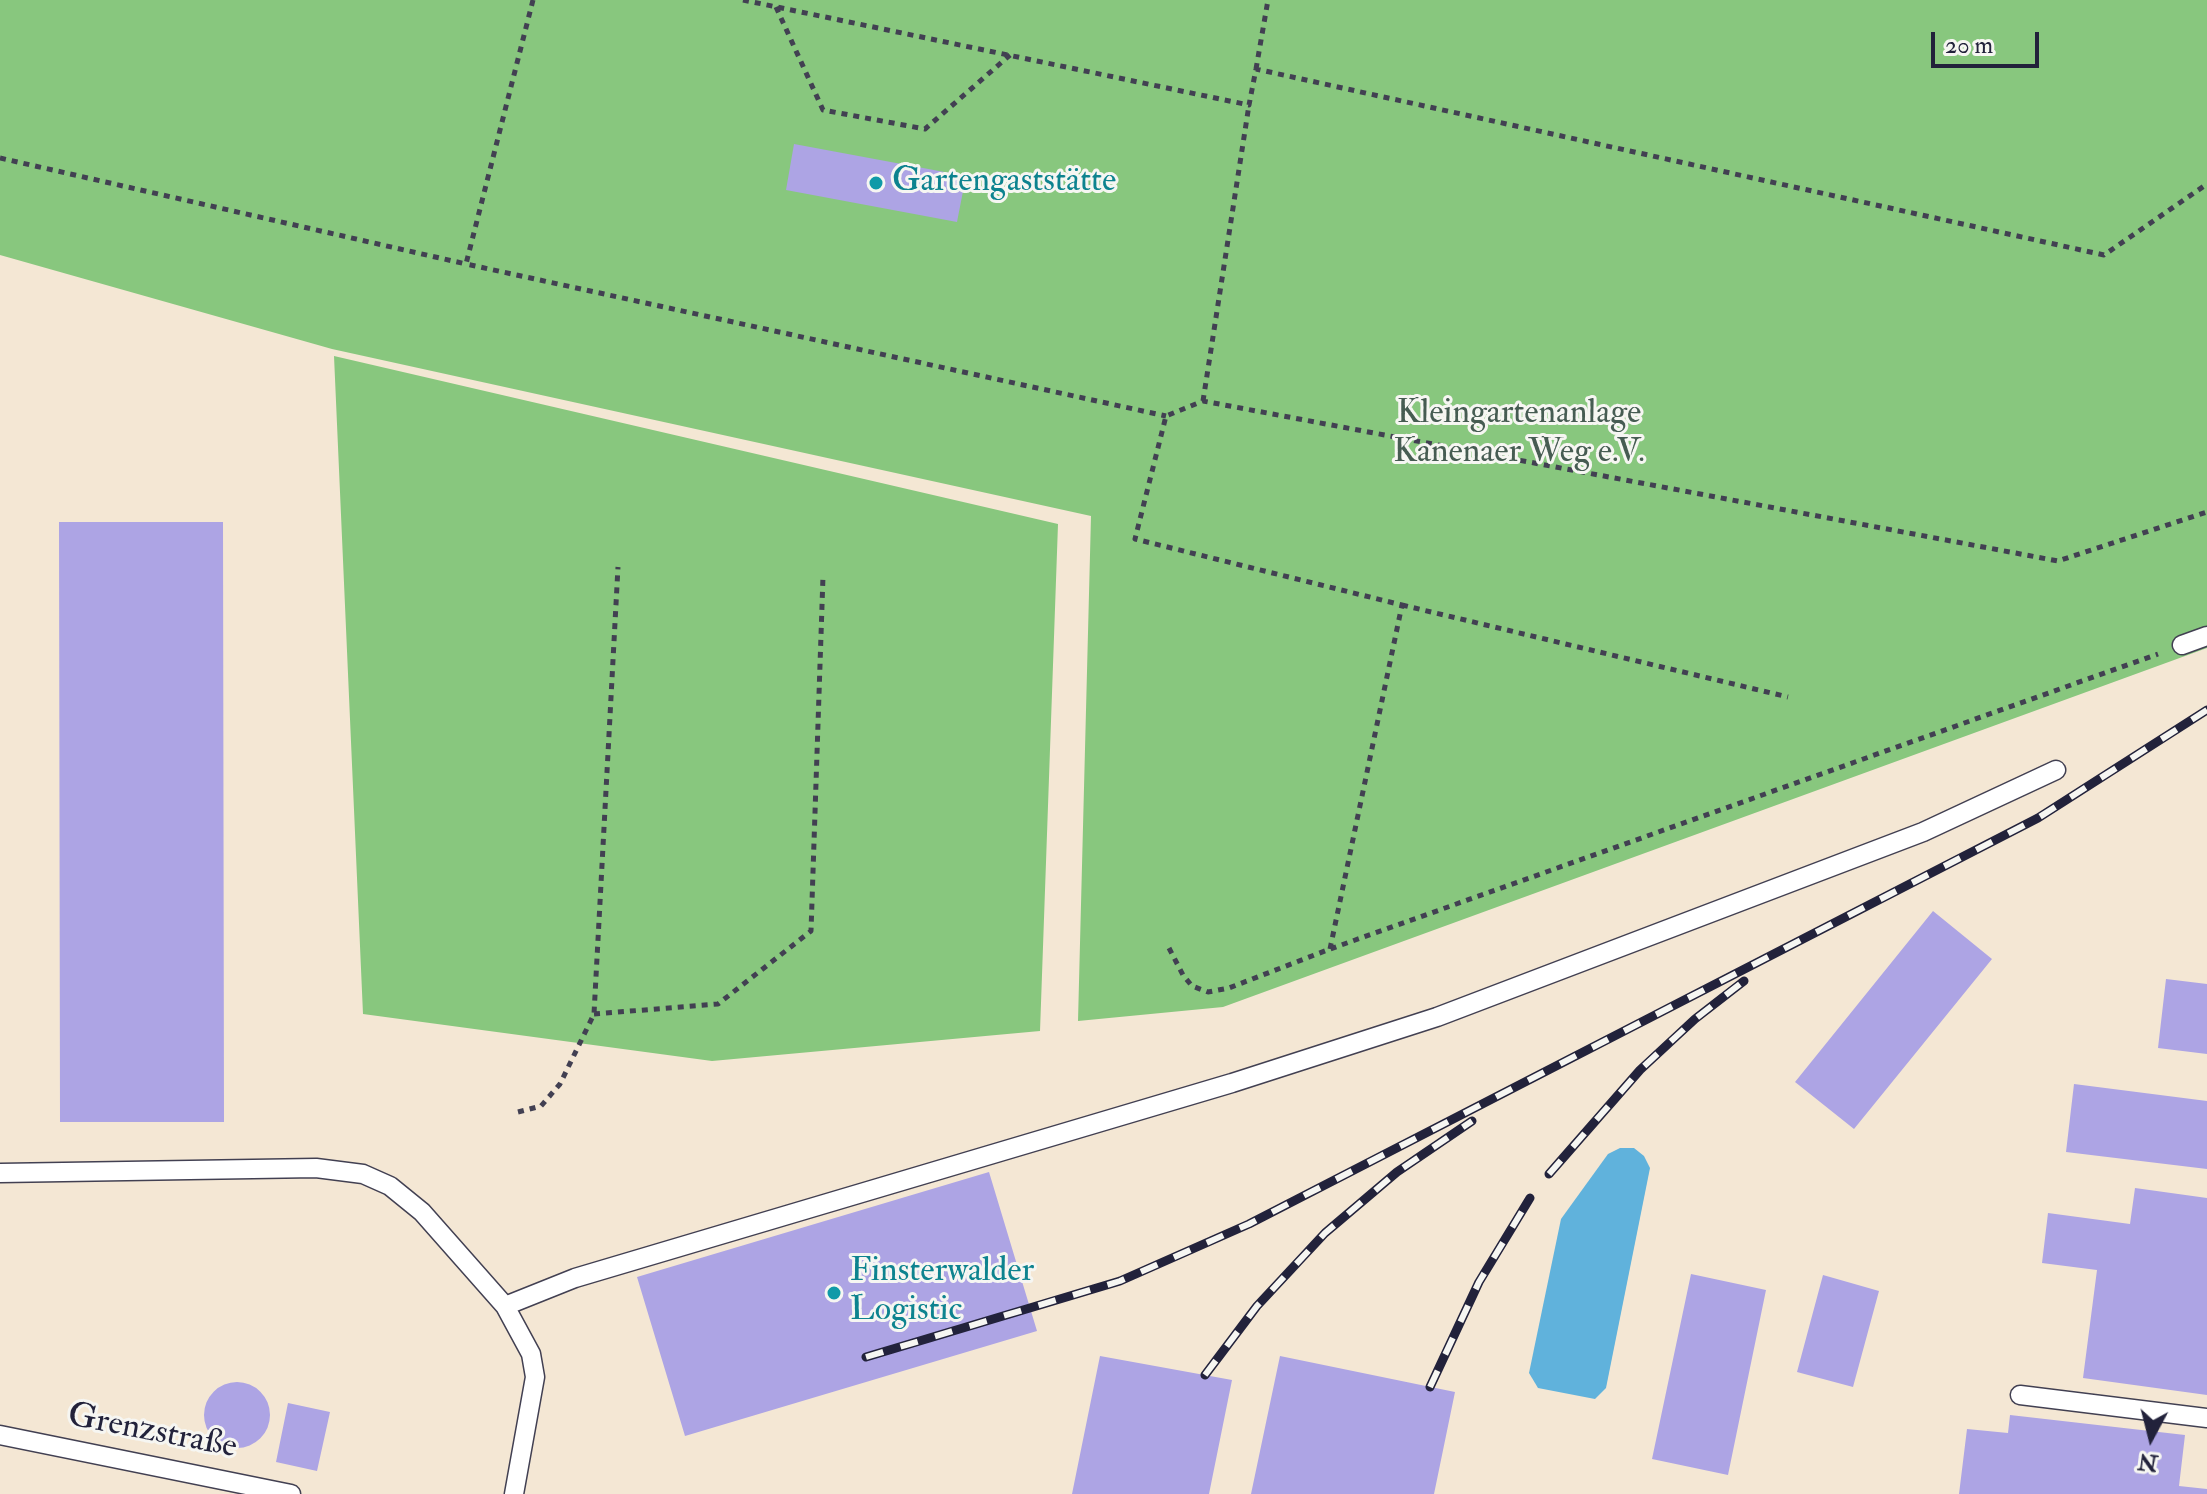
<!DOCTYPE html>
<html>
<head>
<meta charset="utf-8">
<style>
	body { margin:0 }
	#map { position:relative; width:2207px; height:1494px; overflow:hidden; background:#f4e7d4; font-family:"IM FELL Double Pica",serif }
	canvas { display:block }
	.north { position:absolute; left:2111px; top:1398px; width:80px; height:80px; -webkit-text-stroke:6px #f6f6f2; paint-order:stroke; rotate:187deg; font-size:22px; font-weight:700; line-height:32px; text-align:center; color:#22223b }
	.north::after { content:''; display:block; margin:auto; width:28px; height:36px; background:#22223b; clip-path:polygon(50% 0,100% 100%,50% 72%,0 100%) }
	.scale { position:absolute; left:1931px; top:32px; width:108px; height:36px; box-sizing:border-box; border:4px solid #22223b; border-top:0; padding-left:10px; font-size:24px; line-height:28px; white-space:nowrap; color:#22223b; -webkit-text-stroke:6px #f6f6f2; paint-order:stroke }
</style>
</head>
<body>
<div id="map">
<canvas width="2207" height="1494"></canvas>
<div class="north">N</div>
<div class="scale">20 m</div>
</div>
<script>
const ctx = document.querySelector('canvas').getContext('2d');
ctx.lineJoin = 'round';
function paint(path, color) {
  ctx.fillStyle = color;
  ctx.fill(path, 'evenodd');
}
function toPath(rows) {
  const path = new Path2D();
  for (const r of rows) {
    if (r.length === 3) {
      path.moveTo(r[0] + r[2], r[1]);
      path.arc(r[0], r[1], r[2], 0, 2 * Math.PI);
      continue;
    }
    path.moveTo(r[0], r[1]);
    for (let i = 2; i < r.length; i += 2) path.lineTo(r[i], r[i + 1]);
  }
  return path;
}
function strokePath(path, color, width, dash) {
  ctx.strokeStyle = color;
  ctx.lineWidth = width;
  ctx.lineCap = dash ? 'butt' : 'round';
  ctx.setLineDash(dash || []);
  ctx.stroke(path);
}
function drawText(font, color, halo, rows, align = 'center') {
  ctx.font = font + ' "IM FELL Double Pica",serif';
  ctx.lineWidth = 6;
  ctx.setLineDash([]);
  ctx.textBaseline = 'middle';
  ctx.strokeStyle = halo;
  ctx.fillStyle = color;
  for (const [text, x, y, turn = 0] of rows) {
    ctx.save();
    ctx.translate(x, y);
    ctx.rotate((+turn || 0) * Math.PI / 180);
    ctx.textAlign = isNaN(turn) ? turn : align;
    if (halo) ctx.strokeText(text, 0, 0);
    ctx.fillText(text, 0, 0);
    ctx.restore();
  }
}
paint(toPath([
	[0,0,2207,0,2207,648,1223,1007,1078,1021,1091,516,332,349,0,255],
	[334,356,1058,524,1040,1031,712,1061,363,1014]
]), '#88c77e');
paint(toPath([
	[1620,1148,1634,1148,1644,1156,1650,1168,1606,1388,1595,1399,1538,1388,1529,1373,1561,1219,1608,1154]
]), '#60b2dc');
paint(toPath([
	[794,144,966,176,957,222,786,190],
	[59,522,223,522,224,1122,60,1122],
	[1933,911,1992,959,1854,1129,1795,1082],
	[2166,979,2207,984,2207,1054,2158,1048],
	[2074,1084,2207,1101,2207,1169,2066,1152],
	[989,1172,1037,1331,685,1436,637,1277],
	[2135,1188,2207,1198,2207,1395,2083,1378,2097,1270,2042,1263,2048,1213,2130,1224],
	[1691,1274,1766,1290,1728,1475,1652,1459],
	[1823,1275,1879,1291,1853,1387,1797,1372],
	[1100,1356,1232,1380,1209,1494,1072,1494],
	[1280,1356,1455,1392,1434,1494,1251,1494],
	[237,1415,33],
	[288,1403,330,1412,317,1471,276,1462],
	[2010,1415,2185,1435,2179,1486,2207,1489,2207,1494,1959,1494,1967,1429,2008,1433]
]), '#ada4e4');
const service = toPath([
	[2182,645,2207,636],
	[0,1173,316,1168,363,1174,390,1186,422,1212,505,1306,531,1354,535,1377,514,1494],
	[505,1306,575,1278,1232,1083,1437,1017,1923,832,2056,770],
	[2020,1395,2207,1418],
	[0,1435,291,1494]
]);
strokePath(service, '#424052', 21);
strokePath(toPath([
	[533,0,466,264,1166,416],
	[743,0,1249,105,1256,69,2104,255,2207,184],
	[776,7,823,110,925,129,1010,55],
	[1256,69,1268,0],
	[0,158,466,264],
	[1203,401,1249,105],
	[1402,605,1788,697],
	[1169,948,1183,975,1192,986,1208,992,1229,988,1330,949,2158,654],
	[1330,949,1402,605,1135,539,1166,416,1203,401,2058,561,2207,512],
	[594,1014,718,1004,811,931,823,576],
	[518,1112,541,1106,560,1084,594,1014,618,567]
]), '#424052', 5, [6, 6]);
strokePath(service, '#fff', 18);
const rail = toPath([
	[1549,1174,1640,1070,1695,1019,1744,981],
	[866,1357,1120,1281,1249,1224,2038,818,2207,710],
	[1205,1375,1257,1306,1325,1233,1397,1172,1472,1121],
	[1430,1387,1479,1282,1530,1198]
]);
strokePath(rail, '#22223b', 9);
strokePath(rail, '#f6f6f2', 6, [18]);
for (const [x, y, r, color] of [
	[876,183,8,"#0f9aa8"],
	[834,1293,8,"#0f9aa8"]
]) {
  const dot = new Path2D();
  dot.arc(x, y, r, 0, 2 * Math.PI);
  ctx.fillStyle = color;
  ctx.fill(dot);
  strokePath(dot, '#f6f6f2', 3);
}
drawText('34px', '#0d838f', '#f6f6f2', [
	["Gartengaststätte",892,183],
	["Finsterwalder",850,1273],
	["Logistic",850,1312]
], 'left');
drawText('34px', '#465c52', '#f6f6f2', [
	["Kleingartenanlage",1519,415],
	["Kanenaer Weg e.V.",1519,454]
]);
drawText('34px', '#22223b', '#f6f6f2', [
	["Grenzstraße",152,1433,11]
]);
</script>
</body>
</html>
